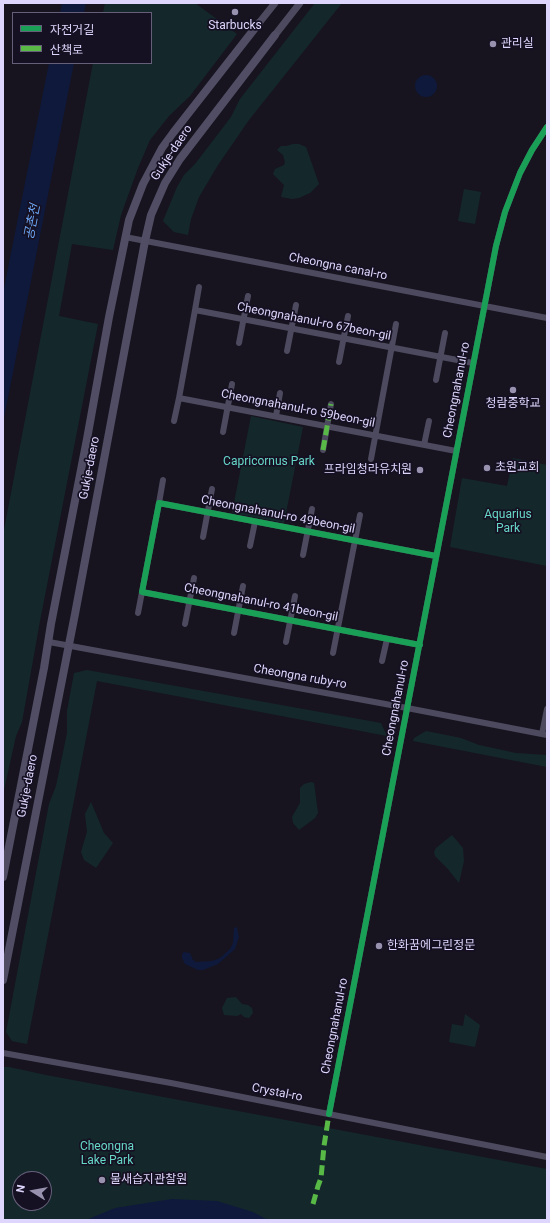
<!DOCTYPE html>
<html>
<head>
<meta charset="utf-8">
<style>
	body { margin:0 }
	#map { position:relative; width:550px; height:1223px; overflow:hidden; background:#17141f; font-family:Roboto,"Noto Sans KR",sans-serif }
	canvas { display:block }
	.frame { position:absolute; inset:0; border:4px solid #ded6fc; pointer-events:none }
	.legend { position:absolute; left:12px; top:12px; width:140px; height:52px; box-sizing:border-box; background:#161023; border:1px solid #665f7a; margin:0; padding:5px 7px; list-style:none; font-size:12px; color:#ded6fc }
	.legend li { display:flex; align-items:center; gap:8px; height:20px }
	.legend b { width:20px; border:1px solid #665f7a }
	.north { position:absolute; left:12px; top:1171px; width:40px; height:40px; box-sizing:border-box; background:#161023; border:1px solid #665f7a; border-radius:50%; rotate:281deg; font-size:11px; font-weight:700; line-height:16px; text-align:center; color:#ded6fc }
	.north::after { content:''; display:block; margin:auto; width:14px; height:18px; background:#9892af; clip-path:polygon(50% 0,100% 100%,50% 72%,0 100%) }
</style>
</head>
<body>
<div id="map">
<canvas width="550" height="1223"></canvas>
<div class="frame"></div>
<ul class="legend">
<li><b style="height:5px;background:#1a9f57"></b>자전거길</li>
<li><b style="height:5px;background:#58b947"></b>산책로</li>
</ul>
<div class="north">N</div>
</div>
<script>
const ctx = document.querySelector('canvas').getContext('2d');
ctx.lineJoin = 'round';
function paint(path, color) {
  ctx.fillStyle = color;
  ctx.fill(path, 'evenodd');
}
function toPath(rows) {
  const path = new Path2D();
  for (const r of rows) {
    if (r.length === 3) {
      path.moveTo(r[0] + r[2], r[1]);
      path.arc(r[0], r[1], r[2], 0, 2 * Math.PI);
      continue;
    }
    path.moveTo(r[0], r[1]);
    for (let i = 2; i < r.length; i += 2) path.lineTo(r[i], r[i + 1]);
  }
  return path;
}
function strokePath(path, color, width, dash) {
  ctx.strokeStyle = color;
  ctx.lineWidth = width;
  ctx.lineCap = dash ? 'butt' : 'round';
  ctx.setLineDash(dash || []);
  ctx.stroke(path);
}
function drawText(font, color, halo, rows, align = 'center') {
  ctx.font = font + ' Roboto,"Noto Sans KR",sans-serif';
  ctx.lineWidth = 3.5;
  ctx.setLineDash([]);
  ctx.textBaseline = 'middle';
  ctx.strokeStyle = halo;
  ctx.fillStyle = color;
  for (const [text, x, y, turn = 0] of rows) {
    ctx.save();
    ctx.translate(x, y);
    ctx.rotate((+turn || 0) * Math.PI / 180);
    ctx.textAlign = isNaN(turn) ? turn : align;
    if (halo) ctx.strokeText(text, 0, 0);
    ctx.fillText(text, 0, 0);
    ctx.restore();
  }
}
paint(toPath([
	[105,3,195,3,237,34,190,96,169,116,150,140,138,168,121,215,113,250,72,244,59,316,98,324,40,621,22,722,16,736,4,790,3,822,3,535,93,63,151,63,151,13,103,13],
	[315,3,342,3,249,120,218,165,199,197,191,219,188,235,174,232,163,221,177,187,184,175,195,164,231,117,240,99],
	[293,144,299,144,306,147,319,184,310,193,299,198,292,199,281,197,284,185,273,174,275,169,284,165,285,162,283,155,277,150,281,146,286,146],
	[464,189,481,192,475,224,458,221],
	[251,416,303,427,284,523,232,513],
	[513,458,547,465,547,566,450,547,462,478,507,486],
	[87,670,381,723,387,736,97,681,27,1044,12,1041,6,1032,49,804,56,786,67,733,67,711,74,673],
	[426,731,461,738,479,745,516,753,547,755,547,767,413,741,414,738],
	[311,782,314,783,318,813,315,818,299,830,293,823,292,817,300,803,300,788,304,784],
	[91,802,104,833,113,843,96,868,84,860,81,852,87,832,85,814],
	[452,835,463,848,464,861,459,883,447,868,435,856,434,852,436,848],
	[236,997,242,1004,248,1005,252,1008,253,1013,249,1018,244,1017,241,1014,237,1016,224,1015,222,1008,227,998],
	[465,1014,480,1025,475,1047,449,1042,452,1024,463,1026],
	[3,1067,9,1067,46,1075,547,1169,547,1220,3,1220],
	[20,1179,44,1179,44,1203,20,1203]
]), '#14282b');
paint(toPath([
	[62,3,86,3,84,13,60,13],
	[49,63,74,63,3,423,3,293],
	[426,86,11],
	[237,927,239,937,235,949,218,964,203,970,198,970,185,964,182,958,182,954,184,952,190,953,193,960,196,962,212,961,220,958,230,949,233,943,234,928],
	[172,1199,217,1201,253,1212,268,1220,86,1220,115,1208]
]), '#0f193c');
strokePath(toPath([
	[125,237,547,318],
	[195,310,199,287],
	[239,343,248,296],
	[287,351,296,305],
	[339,362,348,316],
	[436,380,445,333],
	[276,416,280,393],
	[174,421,179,398],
	[223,432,232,384],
	[424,445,429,421],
	[323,450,331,404],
	[456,451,179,398,195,310,473,363],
	[371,459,396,324],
	[159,503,163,480],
	[203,537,212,489],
	[250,546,255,522],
	[303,555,312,509],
	[138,613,142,592],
	[185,624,194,578],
	[234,633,243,586],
	[49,642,407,708,547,735],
	[286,642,295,596],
	[420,645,142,592,159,503,436,556],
	[333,653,360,515],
	[382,661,387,639],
	[542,734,547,709],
	[3,1053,171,1083,547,1157],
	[329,1114,496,246,505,212,520,173,532,150,547,127]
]), '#4d4a5f', 6);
strokePath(toPath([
	[259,23,275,3],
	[275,35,300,3]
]), '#4d4a5f', 7);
strokePath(toPath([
	[3,877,44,668,51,624,87,439,109,317,129,220,143,184,162,148,173,133,259,23],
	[3,980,75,614,145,241,151,215,165,183,180,159,275,35]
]), '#514d65', 8);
strokePath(toPath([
	[323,450,331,404],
	[313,1204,318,1186,321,1178,324,1146,329,1114]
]), '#58b947', 5, [10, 5]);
strokePath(toPath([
	[420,645,142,592,159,503,436,556],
	[329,1114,496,246,505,212,520,173,532,150,547,127]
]), '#1a9f57', 6);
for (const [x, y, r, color] of [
	[235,12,4,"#9892af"],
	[493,44,4,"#9892af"],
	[513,390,4,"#9892af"],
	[487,468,4,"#9892af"],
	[420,470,4,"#9892af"],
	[379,946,4,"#9892af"],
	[102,1180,4,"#9892af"]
]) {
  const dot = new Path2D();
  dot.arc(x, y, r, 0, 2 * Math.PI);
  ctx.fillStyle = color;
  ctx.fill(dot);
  strokePath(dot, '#161023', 1.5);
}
drawText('12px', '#ded6fc', '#161023', [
	["Starbucks",235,26,"center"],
	["관리실",501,44],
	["청람중학교",513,404,"center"],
	["초원교회",495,468],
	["프라임청라유치원",412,470,"right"],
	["한화꿈에그린정문",387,946],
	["물새습지관찰원",110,1180]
], 'left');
drawText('12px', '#ded6fc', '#161023', [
	["Gukje-daero",172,153,-56],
	["Cheongna canal-ro",338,267,11],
	["Cheongnahanul-ro 67beon-gil",314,322,11],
	["Cheongnahanul-ro",457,390,-79],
	["Cheongnahanul-ro 59beon-gil",298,409,11],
	["Gukje-daero",90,468,-79],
	["Cheongnahanul-ro 49beon-gil",278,515,11],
	["Cheongnahanul-ro 41beon-gil",261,603,11],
	["Cheongna ruby-ro",300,677,10],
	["Cheongnahanul-ro",396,708,-79],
	["Gukje-daero",28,786,-79],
	["Cheongnahanul-ro",335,1026,-79],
	["Crystal-ro",277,1093,11]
]);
drawText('12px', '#66d7c7', '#161023', [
	["Capricornus Park",269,462],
	["Aquarius",508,515],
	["Park",508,529],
	["Cheongna",107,1147],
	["Lake Park",107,1161]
]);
drawText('italic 13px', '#6ba6f4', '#161023', [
	["공촌천",33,222,-79]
]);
</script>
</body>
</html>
